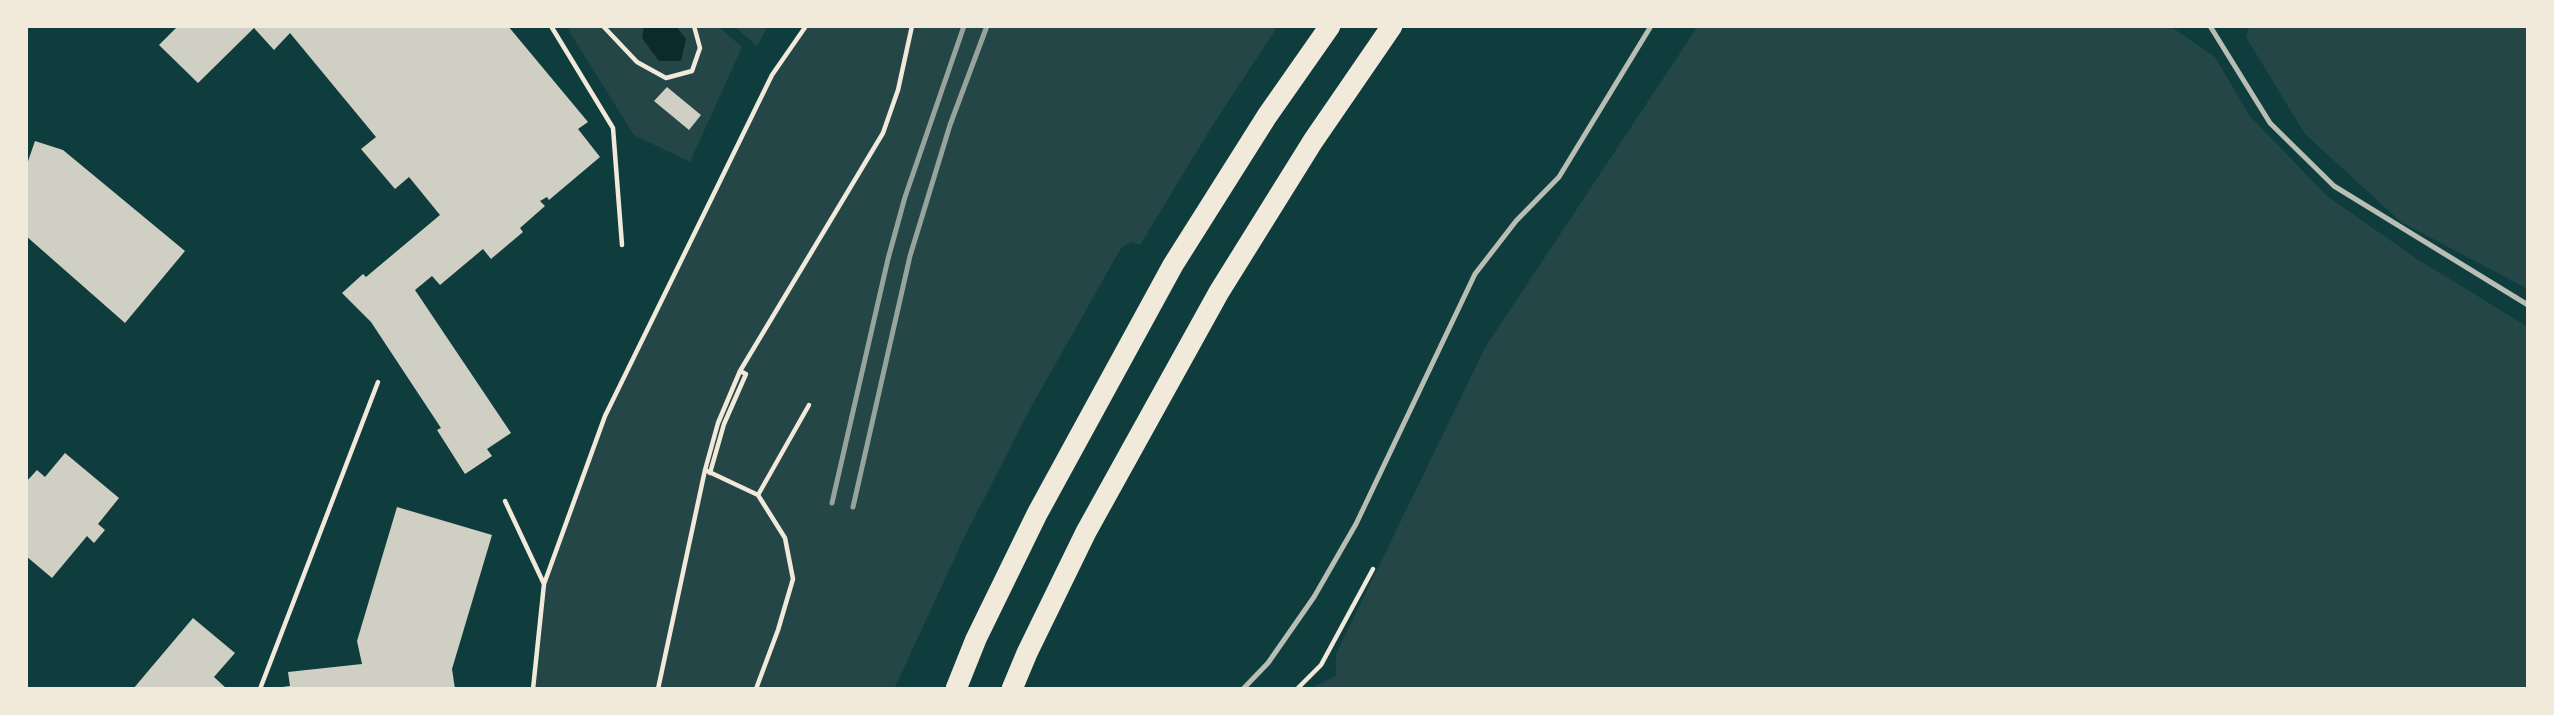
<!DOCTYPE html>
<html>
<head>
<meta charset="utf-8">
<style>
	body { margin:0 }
	#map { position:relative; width:2554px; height:715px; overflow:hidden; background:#0f3d3e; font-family:Commissioner,sans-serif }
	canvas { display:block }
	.frame { position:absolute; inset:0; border:28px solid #f1e9da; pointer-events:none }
</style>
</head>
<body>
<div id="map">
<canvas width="2554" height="715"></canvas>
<div class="frame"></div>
</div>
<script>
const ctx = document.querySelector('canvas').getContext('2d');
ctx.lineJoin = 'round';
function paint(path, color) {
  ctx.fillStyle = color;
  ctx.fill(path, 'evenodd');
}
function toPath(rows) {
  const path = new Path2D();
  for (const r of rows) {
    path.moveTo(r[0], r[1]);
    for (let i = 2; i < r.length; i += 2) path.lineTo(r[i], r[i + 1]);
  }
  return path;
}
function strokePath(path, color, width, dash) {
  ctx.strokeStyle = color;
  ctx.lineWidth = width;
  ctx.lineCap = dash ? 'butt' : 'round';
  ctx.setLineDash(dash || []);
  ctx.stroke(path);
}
paint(toPath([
	[566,26,718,26,742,47,690,162,634,135],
	[734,26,768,26,757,46],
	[806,26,1278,26,1214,123,1140,245,1131,242,1121,248,1030,409,965,536,894,689,532,689,544,584,605,416,772,75],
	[1698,26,2170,26,2215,57,2249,115,2327,196,2417,259,2528,327,2528,689,1309,689,1336,676,1336,654,1486,346],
	[2249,26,2528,26,2528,289,2401,222,2305,134,2246,37]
]), '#244646');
paint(toPath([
	[644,26,676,26,686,39,681,61,659,61,642,38]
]), '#0a2a2b');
paint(toPath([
	[178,26,508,26,588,122,578,129,600,157,549,200,547,197,540,201,545,206,520,228,523,232,491,259,483,249,440,285,432,276,415,290,511,433,487,449,492,456,465,474,437,430,441,428,371,322,342,293,363,274,366,277,440,215,409,177,395,189,361,149,376,137,290,33,274,50,254,28,198,83,159,45],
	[667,87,701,115,689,130,654,101],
	[35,141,63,150,185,251,125,323,26,236,26,167],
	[65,453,119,498,98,524,105,530,94,543,87,536,52,578,26,556,26,482,37,470,45,477],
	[397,507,492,535,452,669,455,689,282,689,282,687,290,686,288,672,362,664,357,641],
	[193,618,235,653,214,677,227,689,133,689]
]), '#cfcfc3');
strokePath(toPath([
	[551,26,613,128,622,245],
	[603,26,637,62,666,78,692,71,700,48,694,26],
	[705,470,758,495,785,538,793,579,778,630,756,689],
	[710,473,724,424,746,374,740,371],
	[758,495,809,405],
	[505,501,544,584,533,689],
	[544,584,605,416,772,75,806,26],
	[260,689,378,382],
	[658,689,705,470,718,423,740,371,883,133,898,90,912,26],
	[1297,689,1321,665,1373,569]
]), '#f1e9da', 4.5);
strokePath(toPath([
	[2210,26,2270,123,2334,186,2528,305],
	[1243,689,1268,663,1314,597,1356,524,1475,274,1516,221,1559,177,1651,26]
]), '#b8beb3', 5);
strokePath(toPath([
	[956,689,976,639,1037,514,1173,265,1267,116,1330,26],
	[1012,689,1027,653,1086,532,1219,292,1313,141,1392,26]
]), '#f1e9da', 21);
strokePath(toPath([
	[832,503,888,259,905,197,964,26],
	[853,507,910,256,950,125,987,26]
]), '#97a49c', 5);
</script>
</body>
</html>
